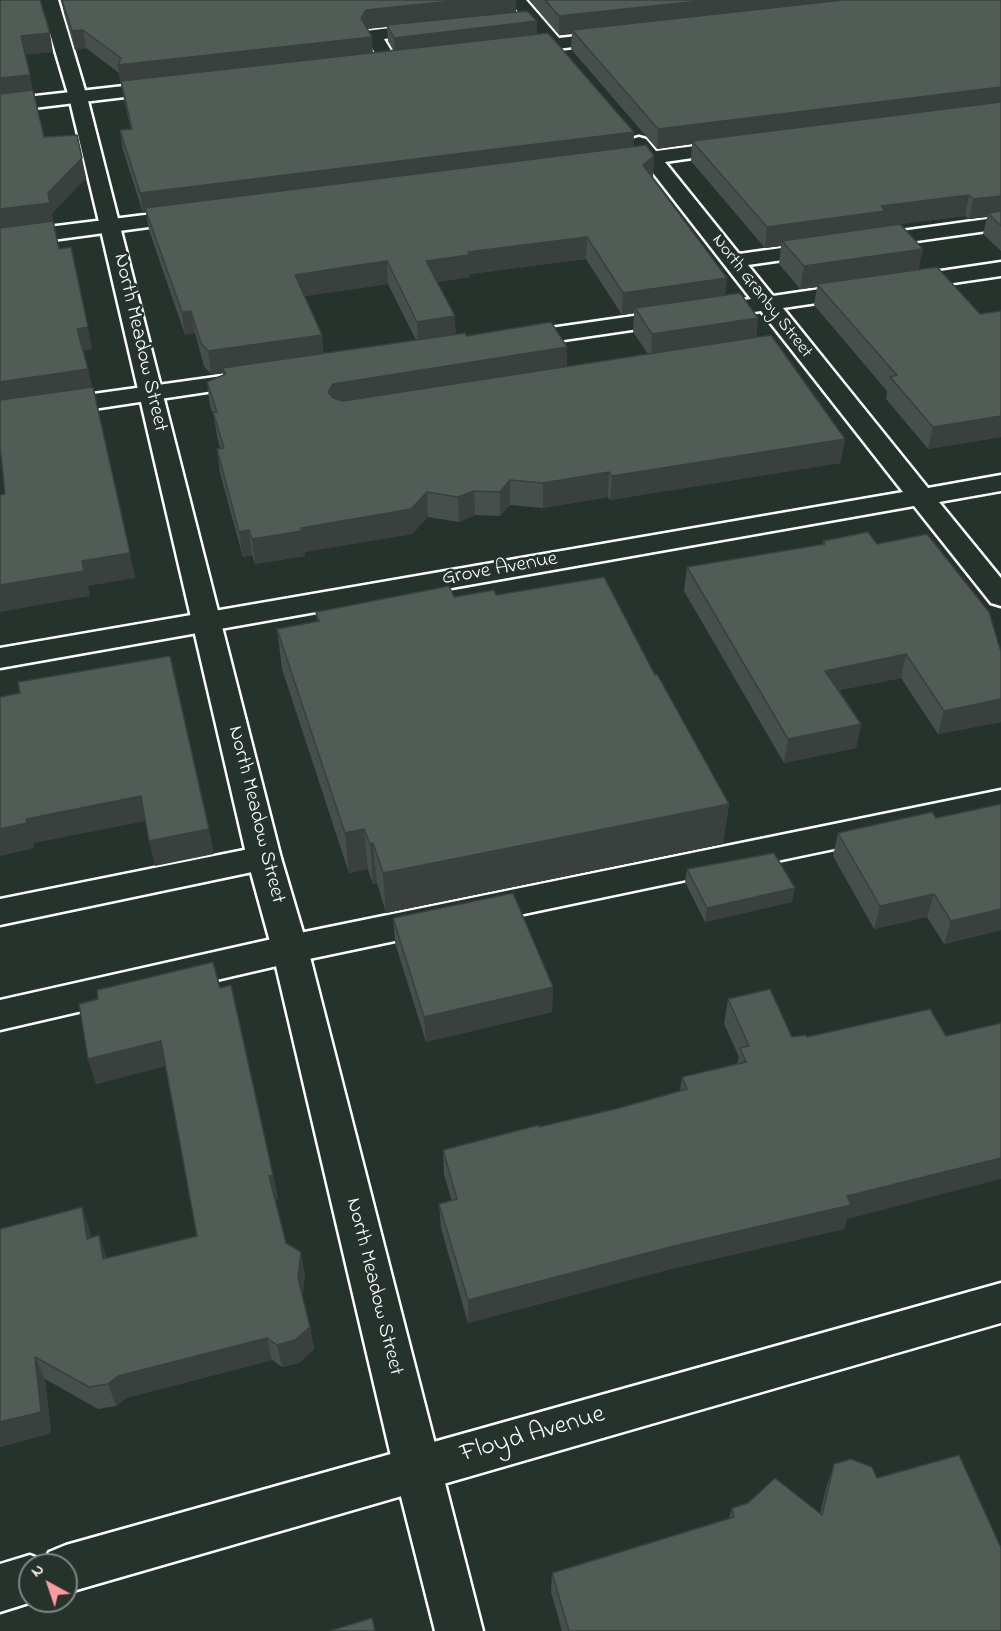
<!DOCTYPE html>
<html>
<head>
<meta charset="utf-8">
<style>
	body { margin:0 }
	#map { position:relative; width:1001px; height:1631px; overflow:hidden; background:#26332d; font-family:"Indie Flower",sans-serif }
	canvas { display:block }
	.north { position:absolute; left:18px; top:1553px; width:60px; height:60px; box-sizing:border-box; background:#26332d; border:2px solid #7d8581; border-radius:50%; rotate:320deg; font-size:16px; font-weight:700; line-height:24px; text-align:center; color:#fff }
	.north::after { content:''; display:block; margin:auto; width:21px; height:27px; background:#ff9aa2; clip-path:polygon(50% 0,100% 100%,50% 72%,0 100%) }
</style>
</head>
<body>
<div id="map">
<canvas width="1001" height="1631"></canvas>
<div class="north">N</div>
</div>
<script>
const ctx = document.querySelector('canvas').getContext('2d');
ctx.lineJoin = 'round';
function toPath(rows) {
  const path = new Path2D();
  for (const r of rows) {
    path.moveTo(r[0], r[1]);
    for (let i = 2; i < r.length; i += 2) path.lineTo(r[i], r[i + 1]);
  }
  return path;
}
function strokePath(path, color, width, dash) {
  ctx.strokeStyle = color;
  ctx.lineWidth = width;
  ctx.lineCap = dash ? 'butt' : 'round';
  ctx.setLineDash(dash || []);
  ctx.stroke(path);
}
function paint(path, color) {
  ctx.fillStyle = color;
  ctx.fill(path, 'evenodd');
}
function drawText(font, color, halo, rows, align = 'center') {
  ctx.font = font + ' "Indie Flower",sans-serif';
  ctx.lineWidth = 5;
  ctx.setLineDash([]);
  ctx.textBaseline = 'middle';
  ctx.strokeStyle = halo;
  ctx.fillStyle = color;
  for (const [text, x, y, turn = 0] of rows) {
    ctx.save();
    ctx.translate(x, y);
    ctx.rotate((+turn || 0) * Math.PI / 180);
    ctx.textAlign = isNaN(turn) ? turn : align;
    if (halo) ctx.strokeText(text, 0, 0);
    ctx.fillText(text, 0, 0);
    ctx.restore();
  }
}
const minor = toPath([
	[508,0,526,0,559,38,615,32,621,33,624,37,621,41,615,42,515,54,509,53,506,49,509,45,542,40,508,0],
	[432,23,438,24,441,28,438,32,384,39,398,62,395,66,389,67,383,66,364,35,367,31,373,30,432,23],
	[168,81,175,83,177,87,175,91,0,112,0,100,168,81],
	[639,137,646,139,656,151,734,141,741,143,744,147,741,151,665,162,739,254,1001,217,1001,229,748,265,773,296,1001,262,1001,276,783,308,928,488,1001,475,1001,491,939,502,1001,578,1001,606,991,603,914,506,0,668,0,648,903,492,761,311,516,347,508,345,504,340,508,335,516,333,751,299,646,164,610,169,603,167,600,163,603,159,637,153,629,143,632,139,639,137],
	[193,209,201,210,204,215,201,220,0,247,0,233,193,209],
	[251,372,260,374,263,379,260,384,0,423,0,407,251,372],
	[1001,790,1001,814,290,963,0,1030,0,1000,290,935,1001,790],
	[264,846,276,849,281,858,276,867,0,925,0,899,264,846],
	[1001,1283,1001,1323,66,1593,66,1565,30,1565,30,1601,35,1601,0,1612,0,1564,30,1555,45,1561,49,1552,66,1545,1001,1283]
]);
const major = toPath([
	[40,0,58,0,87,97,281,858,308,949,483,1631,435,1631,394,1469,272,949,247,858,100,226,69,97,40,0]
]);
strokePath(minor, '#fff', 5);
strokePath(major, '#fff', 5);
paint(minor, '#26332d');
paint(major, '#26332d');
paint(toPath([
	[62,0,516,12,537,21,537,34,634,132,633,147,654,156,652,177,727,278,725,295,758,318,756,338,845,439,840,463,610,500,608,497,543,508,510,505,500,516,475,515,459,522,428,517,412,534,304,552,305,556,255,564,252,555,243,557,220,473,217,449,220,448,217,436,214,417,210,406,207,382,223,375,223,373,211,374,204,366,195,333,185,335,149,230,146,212,143,213,123,150,120,130,131,129,124,100,119,73,86,48,75,50,64,13],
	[387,27,388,41,393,50,373,53,367,29],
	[586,259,622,315,634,313,633,332,648,354,567,367,567,347,456,334,437,282,470,277,470,274],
	[388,284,416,340,324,353,305,296],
	[529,0,1001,0,1001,251,983,234,987,217,969,219,965,216,900,224,919,270,980,314,1001,311,1001,437,928,449,886,399,887,391,814,305,817,287,800,289,779,264,781,246,765,248,691,161,692,144,657,149,571,49,572,33,559,35],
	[823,541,877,544,1001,652,1001,722,938,734,901,678,839,690,861,724,856,748,784,763,684,591,687,567,822,544],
	[496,595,655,675,729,804,723,844,386,913,377,883,373,884,368,869,349,873,282,669,277,629,317,622,316,612,454,597],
	[1001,804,1001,930,944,944,927,917,874,929,833,856,838,833,936,818],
	[687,869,792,902,705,922,685,882],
	[393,918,553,987,552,1012,426,1042,395,943],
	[220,988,273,1175,278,1199,275,1199,286,1243,305,1276,302,1297,310,1327,314,1349,299,1363,282,1367,272,1360,126,1398,116,1406,98,1409,45,1379,51,1433,0,1447,0,1229,90,1231,91,1238,107,1258,197,1236,165,1066,96,1084],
	[728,999,847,1219,844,1229,671,1269,468,1323,441,1228,439,1204,452,1201,444,1175,443,1150,619,1108,680,1091,682,1077,737,1064,739,1057,724,1024],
	[834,1464,877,1478,1001,1631,562,1631,551,1592,552,1573,729,1518,732,1508,820,1513,827,1485]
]), '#464f4b');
paint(toPath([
	[461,0,516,0,516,12,367,29,361,18,366,10],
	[709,0,872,0,572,30,572,33,559,35,559,16],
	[537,21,537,37,395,54,394,38],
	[83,30,86,48,75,50,72,31],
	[50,33,53,52,24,55,21,36],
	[372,37,373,56,121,84,118,65],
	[30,75,33,94,0,98,0,78],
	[1001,87,1001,105,692,141,692,144,657,149,658,129],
	[634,132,633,151,145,208,146,212,143,213,140,193],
	[654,156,653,177,641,186,643,165],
	[82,158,86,178,52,214,54,224,0,231,0,209,48,193],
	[969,195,965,216,883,226,782,241,781,246,765,248,767,227,881,206],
	[1001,196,1001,215,988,213,987,217,969,219,973,199],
	[587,237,586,259,470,274,470,277,427,283,426,261,468,252],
	[923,249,918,272,817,284,817,287,800,289,804,266],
	[387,261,388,284,297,297,295,275],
	[727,278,725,300,635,308,634,313,622,315,623,293],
	[191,311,195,333,185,335,182,312],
	[455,316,456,339,418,345,417,322],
	[758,318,755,342,651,358,652,334],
	[88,327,92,349,82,351,77,329],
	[322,335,324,358,222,368,223,373,211,374,208,351],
	[567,347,567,371,335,408,328,392,333,384],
	[88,369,93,391,0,405,0,382],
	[1001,416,1001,437,928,449,933,427],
	[845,439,840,463,610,500,612,476],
	[609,472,608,497,543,508,543,483],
	[510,480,510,505,500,516,500,492],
	[474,491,475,515,459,522,458,497],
	[427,492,428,517,412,534,304,552,305,556,255,564,252,539,301,528],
	[249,530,252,555,243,557,239,532],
	[130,553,135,578,88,586,90,596,0,612,0,585,82,561],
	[906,654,901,678,821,694,825,671],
	[1001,699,1001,722,938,734,944,711],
	[861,724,856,748,784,763,788,739],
	[141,796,146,821,34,843,34,848,0,856,0,829,26,819],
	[729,804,723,844,386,913,383,873],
	[209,829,214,854,155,866,149,841],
	[364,829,368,869,349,873,345,833],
	[373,843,377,883,373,884,370,844],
	[795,888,792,902,705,922,707,908],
	[934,894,927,917,874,929,880,906],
	[1001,909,1001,930,944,944,951,921],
	[553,987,552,1012,426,1042,424,1017],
	[161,1041,167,1066,96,1084,88,1059],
	[1001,1158,1001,1179,847,1219,844,1229,671,1269,468,1323,468,1300,847,1196],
	[273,1175,278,1199,274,1200,269,1176],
	[82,1207,90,1231,95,1263,87,1239],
	[99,1235,107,1259,103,1259],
	[301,1252,305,1276,302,1301,298,1278],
	[310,1327,314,1349,299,1363,282,1367,277,1345],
	[267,1338,272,1360,126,1398,116,1406,108,1384,118,1376],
	[35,1357,45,1379,51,1433,0,1447,0,1422]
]), '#39403d');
const building = toPath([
	[0,0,40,0,50,33,21,36,30,75,0,78,0,0],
	[62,0,461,0,366,10,361,18,372,37,118,65,121,58,83,30,72,31,62,0],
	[545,0,709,0,559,16,545,0],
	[843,0,1001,0,1001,87,658,129,572,30,843,0],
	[527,11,537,21,394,38,387,25,527,11],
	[548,33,634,132,140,193,120,130,132,129,121,81,548,33],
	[33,90,44,137,77,135,82,158,48,193,50,203,0,209,0,94,33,90],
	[1001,102,1001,196,973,199,969,195,881,206,885,211,767,227,692,141,1001,102],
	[646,145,654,156,643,165,727,278,623,293,587,237,468,252,469,255,426,261,455,316,417,322,387,261,359,265,295,275,322,335,208,351,201,343,191,311,182,312,145,208,646,145],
	[1001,211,1001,226,988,213,1001,211],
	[53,221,59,249,71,247,88,327,77,329,88,369,0,382,0,228,53,221],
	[900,224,923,249,804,266,782,241,900,224],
	[937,267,980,314,1001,311,1001,416,933,427,890,377,897,375,817,284,937,267],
	[740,293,758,318,652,334,635,308,740,293],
	[551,322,567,347,333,384,328,392,333,398,343,401,771,335,845,439,612,476,609,472,543,483,510,480,500,492,474,491,458,497,427,492,411,509,301,528,302,531,252,539,249,530,239,532,217,449,224,448,213,412,217,412,207,382,226,374,222,368,465,333,466,336,551,322],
	[93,387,130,553,82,561,84,571,0,585,0,495,5,494,0,447,0,400,93,387],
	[868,532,877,544,927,534,989,612,1001,652,1001,699,944,711,906,654,825,671,861,724,788,739,687,567,825,544,823,541,868,532],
	[604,577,655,675,657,674,729,804,383,873,373,843,370,844,364,829,345,833,277,629,319,621,316,612,449,586,454,597,494,590,496,595,604,577],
	[170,656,209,829,149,841,141,796,26,819,27,823,0,829,0,697,20,693,18,682,170,656],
	[1001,804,1001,909,951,921,934,894,880,906,838,833,932,812,936,818,1001,804],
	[774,853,795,888,707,908,687,869,774,853],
	[513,893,553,987,424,1017,393,918,513,893],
	[213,962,220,988,231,985,273,1175,269,1176,286,1243,301,1252,298,1278,310,1327,295,1340,277,1345,267,1338,118,1376,108,1384,89,1387,35,1357,41,1412,0,1422,0,1229,82,1207,87,1239,99,1235,103,1259,197,1236,161,1041,88,1059,79,1004,98,999,97,990,213,962],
	[770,989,792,1037,806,1035,807,1037,930,1009,946,1036,1001,1023,1001,1158,847,1196,851,1205,674,1246,468,1300,439,1204,457,1199,443,1150,539,1125,539,1127,619,1108,687,1089,682,1077,746,1062,740,1048,749,1046,728,999,770,989],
	[959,1455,1001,1548,1001,1631,569,1631,552,1573,734,1517,732,1508,748,1503,775,1478,822,1515,834,1464,851,1459,872,1467,877,1478,959,1455],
	[372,1618,375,1631,329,1631,372,1618]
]);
paint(building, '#515c57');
strokePath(building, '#39403d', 1.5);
drawText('18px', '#fff', '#26332d', [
	["North Granby Street",761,297,52]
]);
drawText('21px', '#fff', '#26332d', [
	["North Meadow Street",139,343,77],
	["Grove Avenue",500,570,-10],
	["North Meadow Street",255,815,76],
	["North Meadow Street",373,1287,76]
]);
drawText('26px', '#fff', '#26332d', [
	["Floyd Avenue",533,1436,-16]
]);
</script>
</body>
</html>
